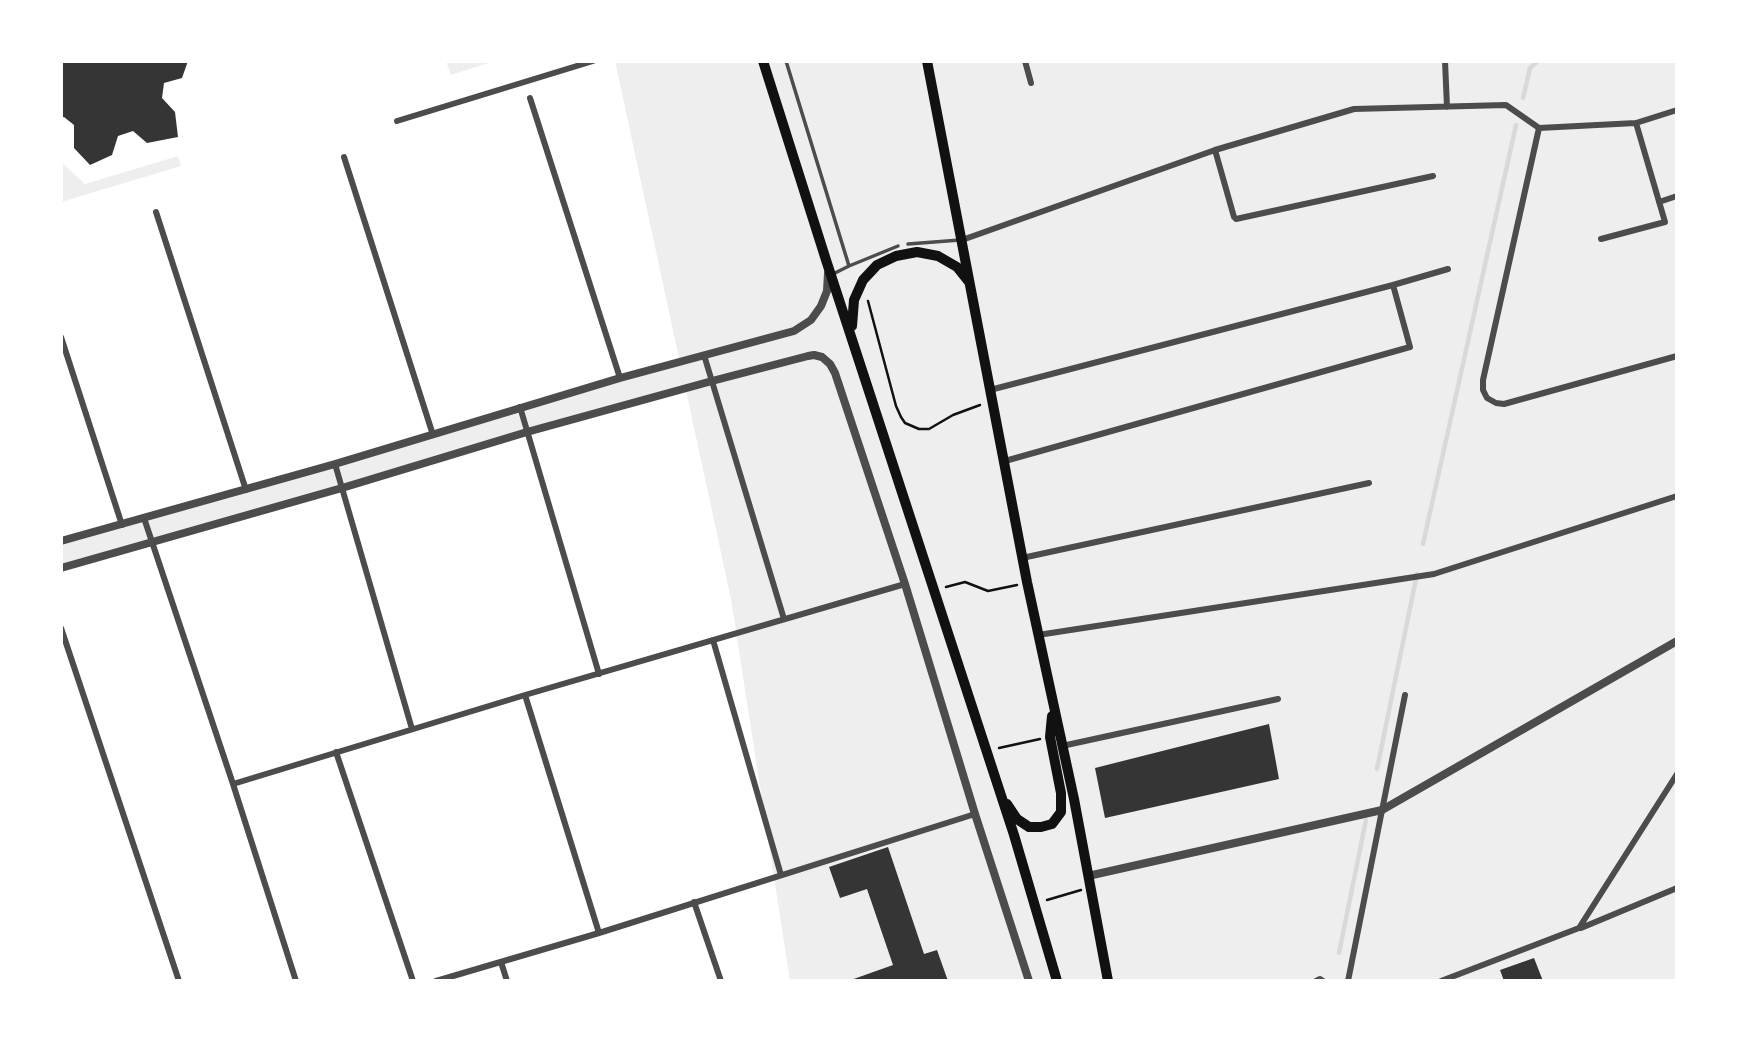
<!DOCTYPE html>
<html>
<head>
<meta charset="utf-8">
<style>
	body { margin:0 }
	#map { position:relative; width:1738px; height:1042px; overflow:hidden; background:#fff; font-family:"Archivo Narrow",sans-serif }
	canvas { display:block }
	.frame { position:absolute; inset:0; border:63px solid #fff; pointer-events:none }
</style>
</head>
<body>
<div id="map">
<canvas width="1738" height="1042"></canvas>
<div class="frame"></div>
</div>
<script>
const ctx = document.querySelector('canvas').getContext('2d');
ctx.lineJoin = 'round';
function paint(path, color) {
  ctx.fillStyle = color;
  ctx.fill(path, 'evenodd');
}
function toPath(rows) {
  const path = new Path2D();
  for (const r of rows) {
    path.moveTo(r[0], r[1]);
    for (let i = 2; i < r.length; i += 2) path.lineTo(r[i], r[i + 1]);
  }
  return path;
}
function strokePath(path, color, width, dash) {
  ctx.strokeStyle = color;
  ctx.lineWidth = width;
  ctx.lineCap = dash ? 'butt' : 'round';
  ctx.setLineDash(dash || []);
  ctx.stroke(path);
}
paint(toPath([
	[446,61,495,61,451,75],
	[615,61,1677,61,1677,981,790,981,731,599,685,386,528,431,521,408,680,363],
	[178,156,181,166,61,202,61,162,85,184],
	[519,409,525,431,343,486,337,465],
	[334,465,341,487,153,541,146,520],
	[143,520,150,541,61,566,61,543]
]), '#eee');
strokePath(toPath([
	[1523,98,1530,68,1538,61],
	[1423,544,1516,125],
	[1377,769,1417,574],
	[1339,953,1366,820]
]), '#d9d9d9', 4.5);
paint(toPath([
	[61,61,188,61,182,78,164,83,162,98,175,112,178,137,147,143,133,131,118,136,112,155,90,165,74,148,74,125,64,117,61,118],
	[1269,724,1279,779,1105,818,1095,768],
	[888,847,924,954,937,950,948,981,848,981,893,965,867,889,840,898,829,867],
	[1534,958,1543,981,1504,981,1500,970]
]), '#353535');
strokePath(toPath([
	[868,301,896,406,901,417,905,423,919,429,929,429,953,415,980,405],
	[946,587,965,582,988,591,1017,585],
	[999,748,1040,739],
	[1047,900,1081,890]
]), '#111', 2.5);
strokePath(toPath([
	[786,61,849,266,833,274],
	[908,244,960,240],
	[849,266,898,246]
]), '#4c4c4c', 3.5);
strokePath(toPath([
	[1025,61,1031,83],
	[1445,61,1447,107],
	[530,98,620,378],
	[397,121,593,61],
	[1539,128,1483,380,1483,390,1487,398,1496,403,1504,404,1677,356],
	[1215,150,1234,217,1236,219,1433,176],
	[344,157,433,435],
	[1659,202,1677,196],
	[156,212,246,490],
	[1601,239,1665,222,1636,123],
	[962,240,1215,150,1354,109,1506,105,1539,128,1636,123,1677,110],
	[61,337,122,525],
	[704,355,784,619],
	[990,390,1393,285],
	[520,407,599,674],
	[1005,461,1410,347,1393,285,1448,269],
	[335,464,412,729],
	[144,518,233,784,296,981],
	[1022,558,1369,483],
	[61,628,179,981],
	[1038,635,1434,574,1677,496],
	[713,640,781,875],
	[525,695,599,933],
	[1062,746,1278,699],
	[336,752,413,981],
	[233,784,525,695,905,584],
	[694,902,721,981],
	[1581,928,1677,888],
	[501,962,507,981],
	[436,981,599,933,975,814],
	[1316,981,1320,979,1323,981],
	[1348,981,1405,695],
	[1441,981,1579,928,1677,774]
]), '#4c4c4c', 6);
strokePath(toPath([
	[61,541,335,464,620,378,794,331,811,320,821,306,827,291,828,273],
	[61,568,342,488,527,432,712,381,808,356,814,355,822,357,830,364,835,373,905,584,975,814,1029,981],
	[1088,876,1382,810,1677,641]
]), '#4c4c4c', 8);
strokePath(toPath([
	[763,61,826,260,1014,835,1057,981],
	[927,61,1027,582,1074,799,1108,981],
	[852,326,854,300,863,280,877,265,896,256,917,252,938,256,957,267,969,282],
	[1007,804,1017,819,1029,827,1041,827,1052,824,1061,812,1061,793,1050,737,1052,716]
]), '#111', 10);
</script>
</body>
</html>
